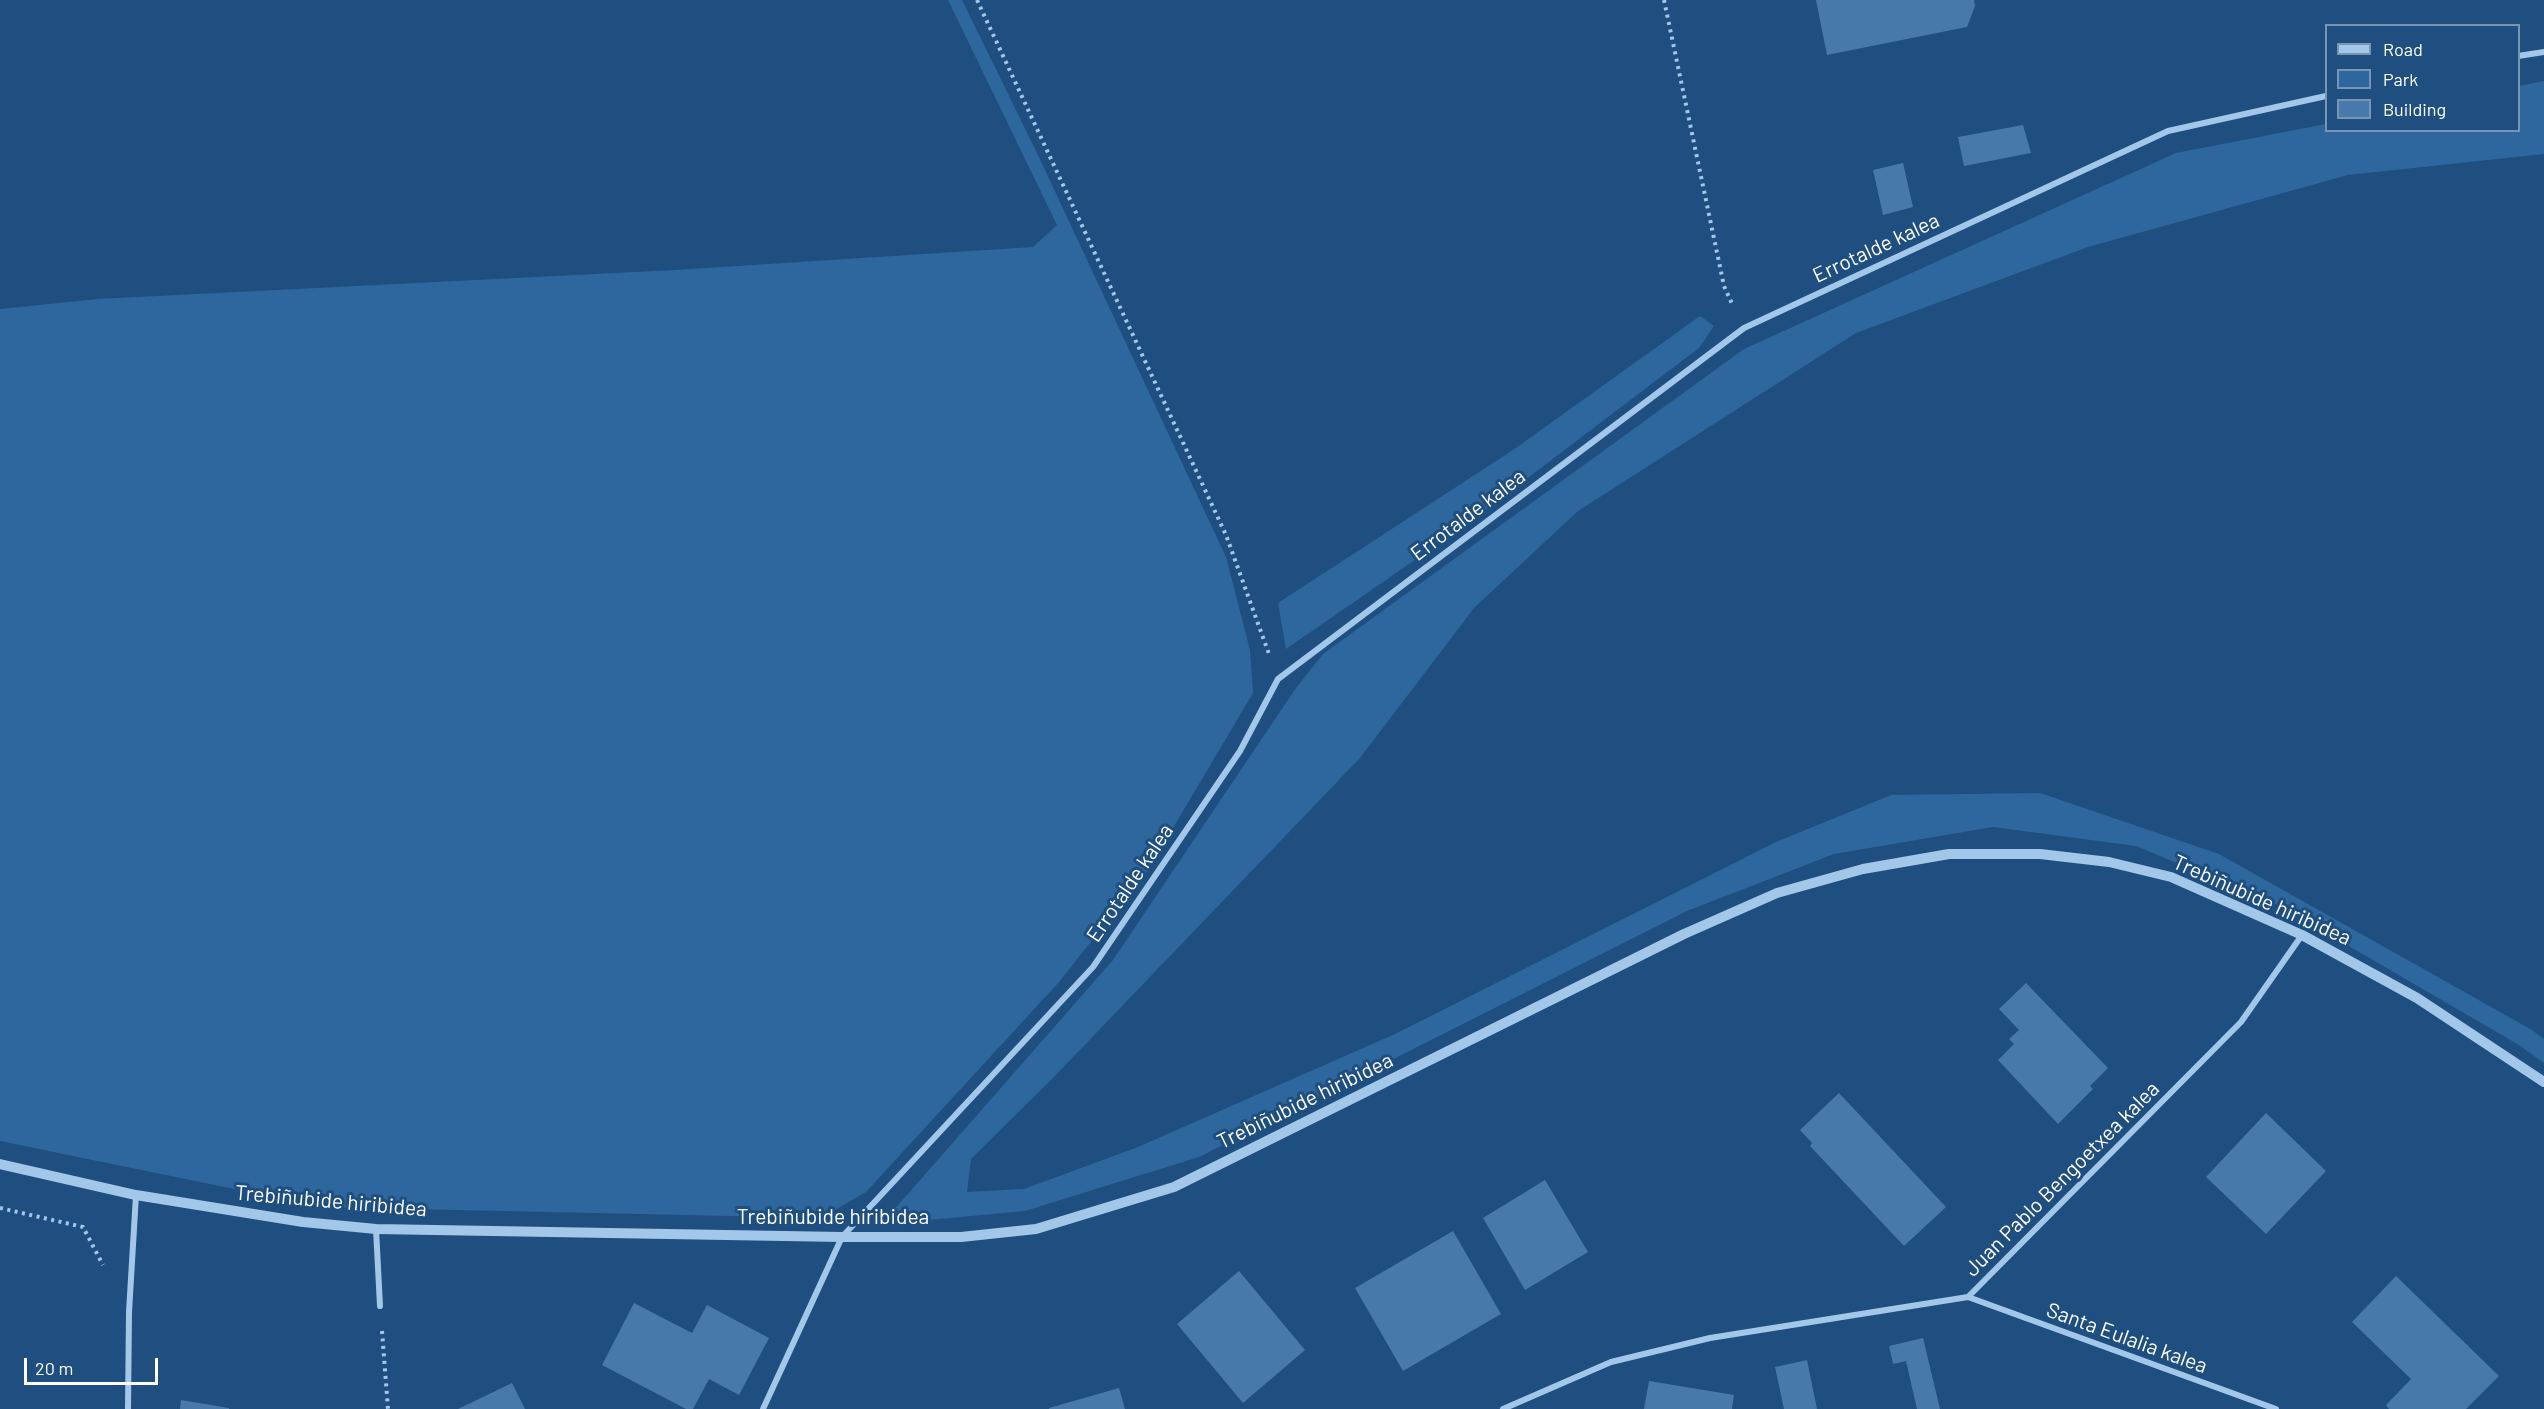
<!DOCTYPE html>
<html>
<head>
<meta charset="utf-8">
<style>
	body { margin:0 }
	#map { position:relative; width:2544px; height:1409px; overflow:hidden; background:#1e4f80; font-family:Barlow,sans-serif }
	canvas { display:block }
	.legend { position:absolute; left:2325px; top:24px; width:195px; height:108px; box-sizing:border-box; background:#1e4f80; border:2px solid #7895b3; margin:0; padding:8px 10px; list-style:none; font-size:18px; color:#fff }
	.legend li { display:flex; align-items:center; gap:12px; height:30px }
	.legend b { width:30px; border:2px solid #7895b3 }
	.scale { position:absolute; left:24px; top:1358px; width:134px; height:27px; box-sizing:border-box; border:3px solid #fff; border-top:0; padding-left:8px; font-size:18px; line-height:21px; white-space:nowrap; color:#fff; -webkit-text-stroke:4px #1e4f80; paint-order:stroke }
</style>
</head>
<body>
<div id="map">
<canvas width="2544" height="1409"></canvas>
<ul class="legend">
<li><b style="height:8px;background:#a3c7e9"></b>Road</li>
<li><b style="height:16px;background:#2e679d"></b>Park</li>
<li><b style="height:16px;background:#4779aa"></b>Building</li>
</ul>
<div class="scale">20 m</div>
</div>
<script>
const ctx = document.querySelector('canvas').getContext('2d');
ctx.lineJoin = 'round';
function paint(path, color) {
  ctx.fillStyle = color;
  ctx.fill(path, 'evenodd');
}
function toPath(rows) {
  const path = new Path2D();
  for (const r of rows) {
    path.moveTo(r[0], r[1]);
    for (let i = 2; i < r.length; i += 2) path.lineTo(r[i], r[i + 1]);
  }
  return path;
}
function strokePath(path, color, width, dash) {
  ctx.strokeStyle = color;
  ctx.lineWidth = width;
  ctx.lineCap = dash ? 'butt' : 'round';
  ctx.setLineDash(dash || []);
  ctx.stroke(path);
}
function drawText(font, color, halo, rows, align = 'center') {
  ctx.font = font + ' Barlow,sans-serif';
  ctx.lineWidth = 6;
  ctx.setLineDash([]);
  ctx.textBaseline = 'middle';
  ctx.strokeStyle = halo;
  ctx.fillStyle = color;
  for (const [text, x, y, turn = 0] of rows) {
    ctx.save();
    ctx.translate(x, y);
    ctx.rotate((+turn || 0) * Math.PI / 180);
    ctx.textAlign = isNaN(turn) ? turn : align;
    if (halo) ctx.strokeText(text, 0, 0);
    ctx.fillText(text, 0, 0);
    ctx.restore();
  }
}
paint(toPath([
	[948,0,962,0,1037,153,1226,557,1250,650,1253,693,1148,870,1059,982,866,1192,821,1218,322,1207,0,1141,0,309,98,299,675,270,1033,247,1057,225],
	[2544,81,2544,154,2348,175,2088,247,1856,333,1578,511,1474,608,1360,758,1053,1078,971,1159,967,1192,1024,1189,1138,1147,1395,1034,1776,842,1891,795,2040,793,2219,854,2532,1030,2544,1039,2544,1063,2519,1045,2280,906,2136,846,1993,827,1834,854,1687,911,1199,1157,1025,1211,918,1221,892,1212,1113,960,1296,688,1323,654,1744,349,2176,153,2326,124,2326,130,2518,130,2519,86],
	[1700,316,1714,326,1699,348,1467,524,1286,649,1278,603,1513,450]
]), '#2e679d');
paint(toPath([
	[1816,0,1974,0,1975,6,1967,27,1827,55],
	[2023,125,2031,153,1964,166,1958,137],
	[1903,163,1913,207,1883,215,1873,170],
	[2026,983,2108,1068,2090,1086,2093,1089,2058,1124,1998,1060,2014,1044,2009,1039,2019,1030,1999,1009],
	[1839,1093,1946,1207,1904,1246,1810,1146,1812,1143,1800,1130],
	[2266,1113,2326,1171,2266,1234,2206,1177],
	[1545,1180,1588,1252,1525,1290,1483,1218],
	[1453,1231,1501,1314,1403,1371,1355,1288],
	[1239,1271,1305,1350,1243,1403,1177,1324],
	[2396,1276,2499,1376,2466,1409,2389,1409,2386,1405,2411,1379,2352,1322],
	[634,1303,692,1333,707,1305,769,1338,739,1395,709,1379,693,1409,686,1409,602,1365],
	[1923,1338,1940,1409,1917,1409,1906,1361,1893,1364,1889,1346],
	[1807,1360,1817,1409,1784,1409,1775,1367],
	[1649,1381,1734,1395,1732,1409,1644,1409],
	[512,1383,525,1409,458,1409],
	[1119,1388,1125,1409,1049,1409,1049,1408],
	[181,1400,229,1408,229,1409,180,1409]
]), '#4779aa');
strokePath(toPath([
	[977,0,1226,535,1269,654],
	[1664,0,1724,286,1733,306],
	[0,1208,83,1227,103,1265],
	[382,1331,388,1409]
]), '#a3c7e9', 4, [3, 4.5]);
strokePath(toPath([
	[2518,56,2544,52],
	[376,1229,380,1306],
	[1968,1297,2276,1409],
	[128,1409,129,1312,136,1195],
	[763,1409,842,1237,1093,967,1240,751,1278,679,1744,328,2168,131,2326,96],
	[1503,1409,1611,1362,1710,1338,1968,1297,2241,1022,2302,935]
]), '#a3c7e9', 6);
strokePath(toPath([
	[0,1164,136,1195,303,1222,376,1229,842,1237,961,1237,1036,1229,1174,1187,1684,934,1777,893,1863,869,1949,854,2040,854,2109,862,2171,877,2302,935,2417,998,2544,1082]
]), '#a3c7e9', 10);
drawText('21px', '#fff', '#1e4f80', [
	["Errotalde kalea",1876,248,-25],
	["Errotalde kalea",1468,515,-37],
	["Errotalde kalea",1130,883,-56],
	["Trebiñubide hiribidea",2262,900,24],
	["Trebiñubide hiribidea",1305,1101,-26],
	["Juan Pablo Bengoetxea kalea",2062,1179,-45],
	["Trebiñubide hiribidea",331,1201,5],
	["Trebiñubide hiribidea",833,1217],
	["Santa Eulalia kalea",2127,1338,20]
]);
</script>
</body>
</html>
